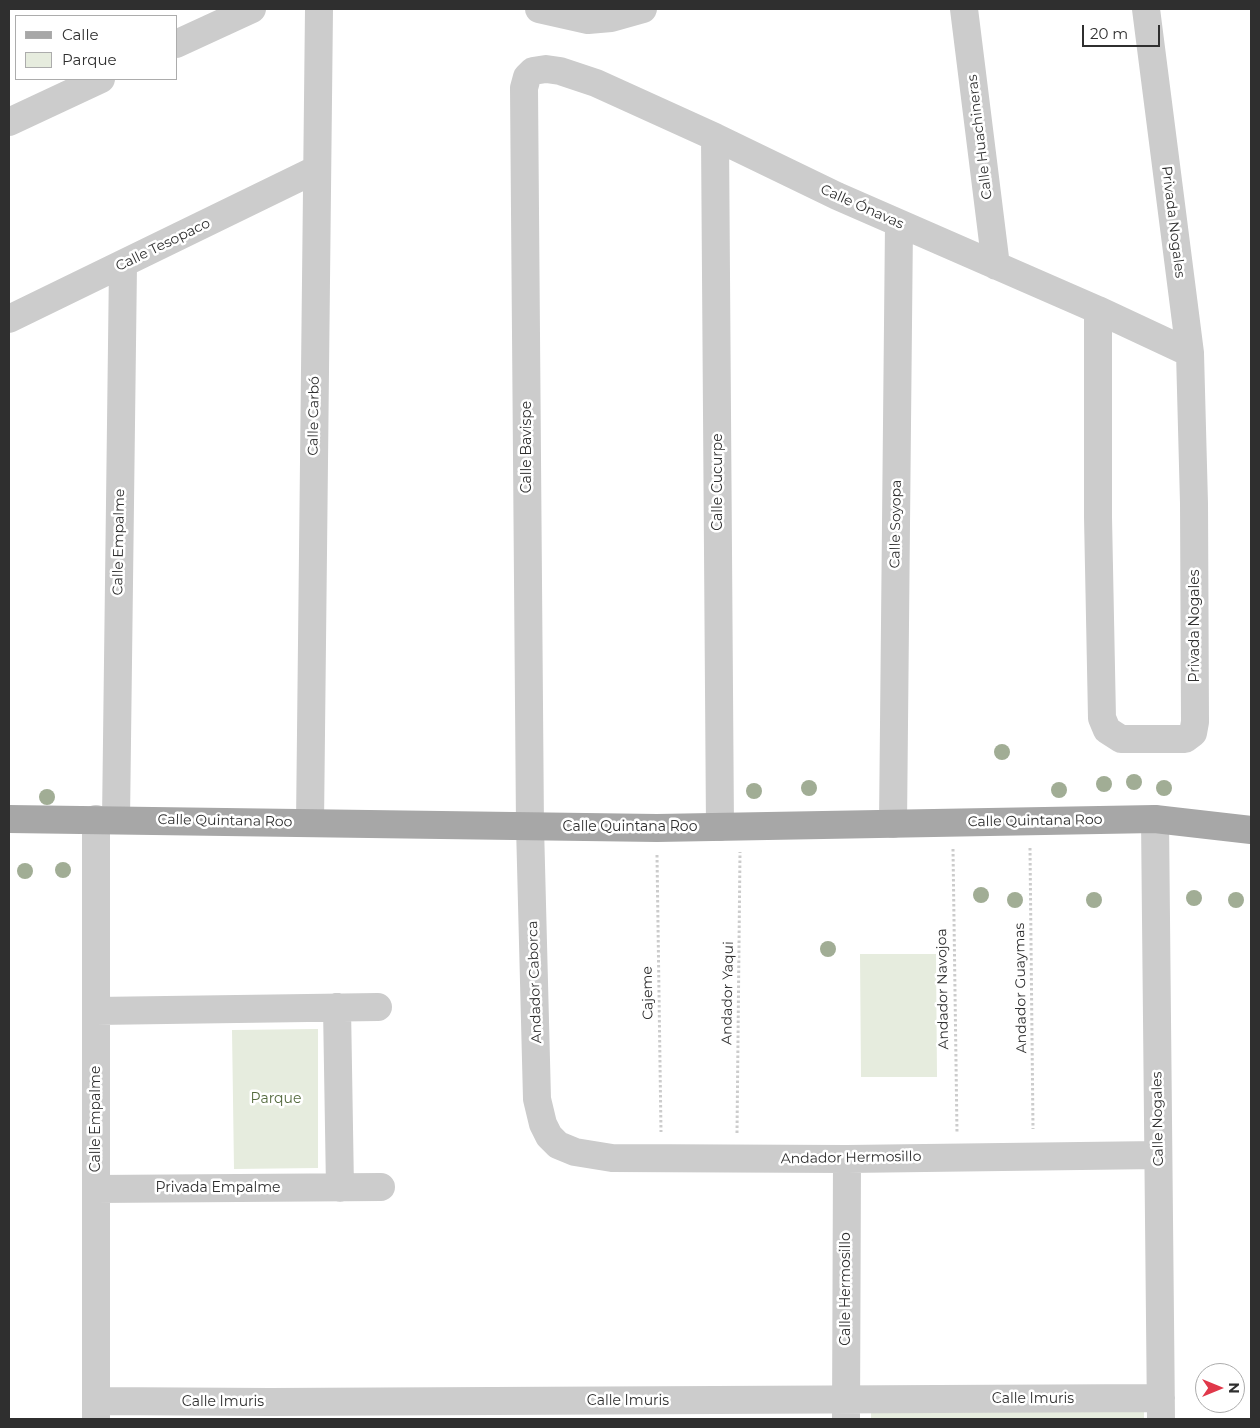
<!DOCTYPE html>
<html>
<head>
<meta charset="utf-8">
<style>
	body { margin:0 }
	#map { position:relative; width:1260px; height:1428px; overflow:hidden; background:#fff; font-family:Montserrat,sans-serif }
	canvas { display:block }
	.frame { position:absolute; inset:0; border:10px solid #2f2f2f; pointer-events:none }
	.legend { position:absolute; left:15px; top:15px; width:162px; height:65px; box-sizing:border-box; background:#fff; border:1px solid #acacac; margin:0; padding:6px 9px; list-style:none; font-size:15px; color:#2f2f2f }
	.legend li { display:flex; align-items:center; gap:10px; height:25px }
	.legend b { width:25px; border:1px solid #acacac }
	.north { position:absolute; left:1195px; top:1363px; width:50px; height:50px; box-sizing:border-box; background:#fff; border:1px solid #acacac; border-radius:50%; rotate:90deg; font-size:14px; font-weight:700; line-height:20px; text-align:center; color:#2f2f2f }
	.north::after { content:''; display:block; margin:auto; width:18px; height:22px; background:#e0384a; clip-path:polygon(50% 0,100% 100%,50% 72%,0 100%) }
	.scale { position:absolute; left:1082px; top:25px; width:78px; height:22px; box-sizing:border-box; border:2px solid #2f2f2f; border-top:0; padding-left:6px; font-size:15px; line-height:18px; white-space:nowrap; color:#2f2f2f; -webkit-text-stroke:4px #fff; paint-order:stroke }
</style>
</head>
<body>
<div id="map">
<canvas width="1260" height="1428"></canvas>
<div class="frame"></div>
<ul class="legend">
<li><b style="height:6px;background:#a7a7a7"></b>Calle</li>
<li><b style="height:14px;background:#e6ecde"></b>Parque</li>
</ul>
<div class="north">N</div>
<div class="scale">20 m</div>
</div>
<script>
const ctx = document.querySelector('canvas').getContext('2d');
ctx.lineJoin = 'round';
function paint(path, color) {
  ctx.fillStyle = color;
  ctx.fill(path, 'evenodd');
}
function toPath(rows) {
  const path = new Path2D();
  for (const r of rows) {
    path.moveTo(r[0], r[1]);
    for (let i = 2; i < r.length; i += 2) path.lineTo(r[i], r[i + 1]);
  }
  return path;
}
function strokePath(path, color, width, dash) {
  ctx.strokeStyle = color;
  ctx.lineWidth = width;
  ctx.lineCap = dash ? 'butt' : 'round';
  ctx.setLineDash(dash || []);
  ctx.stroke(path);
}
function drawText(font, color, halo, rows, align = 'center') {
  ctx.font = font + ' Montserrat,sans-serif';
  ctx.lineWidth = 5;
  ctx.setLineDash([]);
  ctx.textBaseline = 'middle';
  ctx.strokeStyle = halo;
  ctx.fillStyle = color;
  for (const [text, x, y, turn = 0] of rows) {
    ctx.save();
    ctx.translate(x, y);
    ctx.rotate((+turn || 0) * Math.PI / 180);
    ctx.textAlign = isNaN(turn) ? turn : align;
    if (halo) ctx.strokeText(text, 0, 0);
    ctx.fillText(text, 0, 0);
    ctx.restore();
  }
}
paint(toPath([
	[860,954,936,954,937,1077,861,1077],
	[318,1029,318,1168,234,1169,232,1030],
	[1144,1411,1144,1419,871,1419,871,1413]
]), '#e6ecde');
strokePath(toPath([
	[1030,848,1033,1129],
	[953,849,957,1133],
	[657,855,661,1132],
	[737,1133,740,852]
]), '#ccc', 3, [2.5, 2.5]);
strokePath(toPath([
	[539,9,588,20,611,18,643,9],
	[964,9,996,266],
	[176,44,252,9],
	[9,122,101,79],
	[715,137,720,827],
	[1098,310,1098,517,1102,718,1107,730,1121,739,1185,739,1193,733,1195,722,1194,503,1190,353,1146,9],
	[9,319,317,169],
	[96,819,96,1418],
	[1155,819,1161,1419],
	[116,820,123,265],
	[310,823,319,9],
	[893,824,899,224],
	[337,1007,340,1188],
	[96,1011,378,1007],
	[1158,1155,847,1159,612,1158,575,1152,558,1145,549,1136,543,1124,537,1099,530,826,524,88,527,77,533,71,546,69,560,71,596,83,715,137,837,196,1098,310,1190,353],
	[96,1189,381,1187],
	[96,1401,270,1402,1161,1398],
	[846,1419,847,1159]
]), '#ccc', 28);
strokePath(toPath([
	[9,819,657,828,1155,819,1251,830]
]), '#a7a7a7', 28);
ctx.fillStyle = '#a1ad95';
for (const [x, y] of [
	[1002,752],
	[1134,782],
	[1104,784],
	[809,788],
	[1164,788],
	[1059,790],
	[754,791],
	[47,797],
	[63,870],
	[25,871],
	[981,895],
	[1194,898],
	[1015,900],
	[1094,900],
	[1236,900],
	[828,949]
]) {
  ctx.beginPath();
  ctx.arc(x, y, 8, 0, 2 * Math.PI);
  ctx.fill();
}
drawText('14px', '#2f2f2f', '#fff', [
	["Calle Huachineras",980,137,-97],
	["Calle Ónavas",862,207,24],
	["Privada Nogales",1173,222,83],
	["Calle Tesopaco",163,245,-26],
	["Calle Carbó",314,416,-89],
	["Calle Bavispe",527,447,-90],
	["Calle Cucurpe",718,482,-90],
	["Calle Soyopa",896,524,-89],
	["Calle Empalme",119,542,-89],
	["Privada Nogales",1195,626,-90],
	["Calle Quintana Roo",225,821,1],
	["Calle Quintana Roo",1035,821,-1],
	["Calle Quintana Roo",630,827],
	["Andador Caborca",535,982,-92],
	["Andador Guaymas",1021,988,-91],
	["Andador Navojoa",943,989,-91],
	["Cajeme",648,993,-91],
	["Andador Yaqui",728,993,-89],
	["Calle Empalme",96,1119,-90],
	["Calle Nogales",1158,1119,-91],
	["Andador Hermosillo",851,1158,-1],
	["Privada Empalme",218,1188],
	["Calle Hermosillo",846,1289,-90],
	["Calle Imuris",1033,1399],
	["Calle Imuris",628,1401],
	["Calle Imuris",223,1402]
]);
drawText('14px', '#546a3e', '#fff', [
	["Parque",276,1099]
]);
</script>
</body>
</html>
